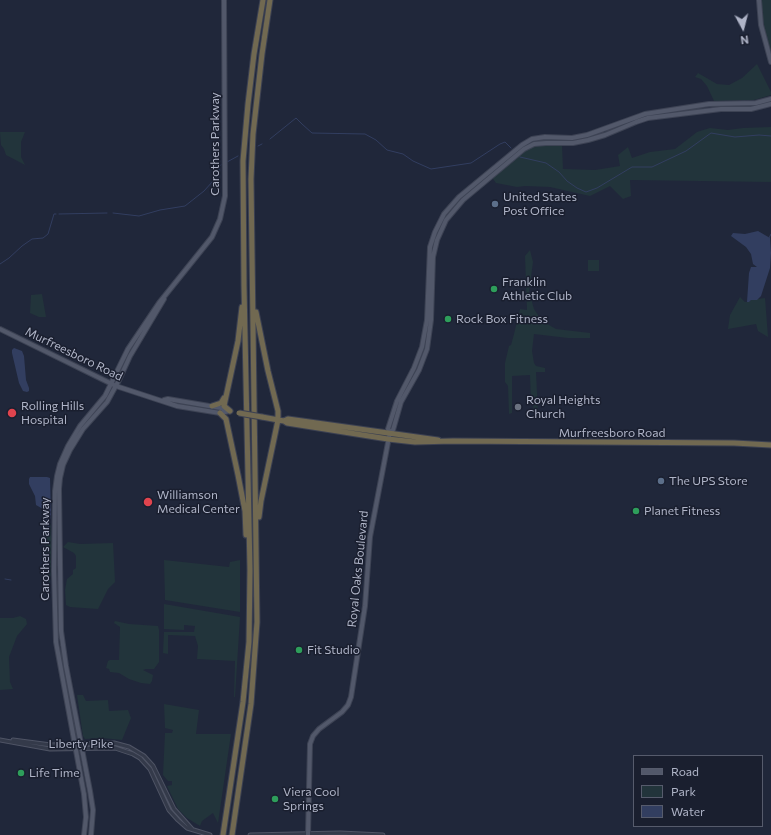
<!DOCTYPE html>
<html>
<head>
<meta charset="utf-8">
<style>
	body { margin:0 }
	#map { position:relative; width:771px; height:835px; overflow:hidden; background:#20273a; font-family:Commissioner,sans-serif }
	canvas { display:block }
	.legend { position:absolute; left:633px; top:755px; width:130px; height:72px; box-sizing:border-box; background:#1a1f2f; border:1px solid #565b6c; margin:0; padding:5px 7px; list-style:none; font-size:12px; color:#afb4c7 }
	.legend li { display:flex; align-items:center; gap:8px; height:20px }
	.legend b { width:20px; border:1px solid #565b6c }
	.north { position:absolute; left:723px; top:8px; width:40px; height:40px; -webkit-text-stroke:3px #1a1f2f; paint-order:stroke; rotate:173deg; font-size:11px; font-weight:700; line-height:16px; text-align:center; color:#afb4c7 }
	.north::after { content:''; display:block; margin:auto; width:14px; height:18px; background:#afb4c7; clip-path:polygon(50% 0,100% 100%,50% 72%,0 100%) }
</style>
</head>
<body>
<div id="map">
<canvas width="771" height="835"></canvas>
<ul class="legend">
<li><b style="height:5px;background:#52586a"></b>Road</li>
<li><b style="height:11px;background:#22343b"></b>Park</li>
<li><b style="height:11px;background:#323e60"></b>Water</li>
</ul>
<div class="north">N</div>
</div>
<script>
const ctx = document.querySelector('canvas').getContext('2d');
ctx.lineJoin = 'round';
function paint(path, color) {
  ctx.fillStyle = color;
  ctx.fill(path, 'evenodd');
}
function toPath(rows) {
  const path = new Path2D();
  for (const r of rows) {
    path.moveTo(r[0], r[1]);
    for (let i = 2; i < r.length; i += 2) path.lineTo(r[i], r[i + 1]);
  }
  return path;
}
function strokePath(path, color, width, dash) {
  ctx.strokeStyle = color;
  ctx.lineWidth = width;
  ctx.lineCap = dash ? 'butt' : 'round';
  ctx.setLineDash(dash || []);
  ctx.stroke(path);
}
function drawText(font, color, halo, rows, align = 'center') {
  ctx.font = font + ' Commissioner,sans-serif';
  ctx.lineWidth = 3;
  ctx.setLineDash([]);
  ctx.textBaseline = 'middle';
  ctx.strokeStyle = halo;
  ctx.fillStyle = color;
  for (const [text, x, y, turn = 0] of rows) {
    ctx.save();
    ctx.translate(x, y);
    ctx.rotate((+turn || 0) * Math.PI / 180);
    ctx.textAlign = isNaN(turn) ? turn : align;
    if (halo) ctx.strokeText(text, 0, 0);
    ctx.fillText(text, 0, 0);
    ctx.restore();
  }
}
paint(toPath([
	[759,0,771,0,771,62,766,47],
	[757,64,771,92,771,95,754,100,714,101,707,86,701,79,695,77,698,73,717,84,729,85,742,78],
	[771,127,771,182,630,180,631,196,623,199,610,186,590,196,550,187,525,186,517,187,496,183,491,176,534,144,562,145,563,169,595,170,620,166,618,155,628,147,632,158,650,152,675,149,697,132,710,128,728,130,743,128],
	[0,132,25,132,21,142,21,157,25,165,6,155,4,149,1,145],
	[530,250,533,262,529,292,534,309,542,321,556,329,590,333,590,338,568,338,534,334,532,351,534,363,536,366,545,368,545,372,536,372,538,413,534,413,533,405,531,402,530,375,512,376,512,413,509,414,508,386,505,382,505,363,509,346,511,345,514,334,520,309,527,310,525,256],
	[588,260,599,260,599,271,588,271],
	[42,294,46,317,39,317,30,313,31,295],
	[740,297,745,302,749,302,751,300,765,298,768,337,758,331,756,324,728,329,730,315],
	[51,523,52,548,50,583,47,580,45,526,49,529,50,528],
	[68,542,80,544,113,543,115,582,108,589,98,609,70,607,66,605,65,590,67,579,73,574,73,570,76,568,76,556,74,553,63,547],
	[164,560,229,567,230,562,240,560,240,612,165,600],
	[164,604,240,617,235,697,234,697,235,661,197,659,198,646,195,636,168,635,168,654,163,653,164,632,194,632,195,626,184,625,184,630,164,629],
	[20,616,26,619,27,624,17,636,9,657,10,682,13,689,0,690,0,618,13,618],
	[115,621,129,624,158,626,159,630,159,662,154,669,146,669,143,670,153,675,152,681,150,684,141,683,129,679,119,673,110,672,109,669,106,668,108,661,110,660,119,660,120,627,114,623],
	[77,695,83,695,86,701,108,700,109,711,128,710,131,718,122,740,102,738,85,739,83,736],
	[164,704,199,710,196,734,231,734,218,823,213,813,202,821,200,826,187,818,178,809,167,786,172,785,172,781,168,781,163,775,165,733,172,733,173,730,165,728]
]), '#22343b');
paint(toPath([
	[758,231,770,238,771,253,770,268,761,296,757,300,751,300,749,302,747,302,749,273,751,267,757,267,753,264,751,254,746,247,731,236,733,233,745,234],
	[14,348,22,351,24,356,26,380,29,388,29,391,27,392,23,391,19,383,12,353,12,350],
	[30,477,47,477,50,478,51,514,49,528,46,524,43,509,36,505,35,496,29,484,29,479]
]), '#323e60');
strokePath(toPath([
	[270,139,296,118,302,124,312,133,365,134,376,140,387,150,403,154,413,161,431,169,471,163,500,144,505,142,511,148],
	[258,146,262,144],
	[520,157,546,163,559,172,567,181,577,188,586,192,597,188,632,167,652,167,686,151,711,133,735,137,759,135,771,136],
	[227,162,238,156],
	[113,213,139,216,160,210,185,206,204,191,213,181,219,173,219,166,221,165],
	[59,214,107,213],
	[769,238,771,234],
	[0,264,9,258,22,246,32,239,43,238,48,234,54,214,56,214],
	[5,579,11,580]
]), '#323e60', 1);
const minor = toPath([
	[0,740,50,749,115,748,133,754,140,758,150,769,169,810,178,820,187,828,210,835],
	[13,740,51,745,114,743,129,747,144,756,153,766,174,809,192,829],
	[250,835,340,833,383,835]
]);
const major = toPath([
	[759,0,761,25,771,62],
	[0,329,116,386,177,406,220,413,230,411],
	[164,400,168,399,221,408,228,410],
	[390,432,393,430,401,402,419,370,427,349,431,320,433,257,437,240,446,220,463,200,524,149,534,144,546,143,573,143,588,140,605,135,636,122,648,118,721,109,751,109,771,104],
	[84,835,86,817,84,794,56,642,54,571,55,491,57,476,60,464,68,446,80,426,105,396,128,349,159,303,212,237,220,219,225,196,224,0],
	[91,835,93,810,90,791,66,666,61,631,59,489,60,478,63,465,70,450,83,429,107,402,119,380,130,356,164,299],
	[308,835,310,744,313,736,319,729,342,712,348,705,351,697,365,606,370,537,390,432,388,429,397,401,414,368,422,347,427,320,430,247,435,232,444,214,459,197,522,145,532,139,545,137,572,138,587,135,645,114,709,104,756,103,771,99]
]);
const highway = toPath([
	[256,312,268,371,278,411,278,420,261,501,259,517],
	[212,406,221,403,224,398],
	[230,411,224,406,238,341,242,307],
	[220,413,226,419,238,475,245,511,246,535],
	[262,417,284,421,287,423,388,439,415,442,453,441,734,443,771,445],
	[284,421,288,419,438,440],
	[223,835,243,702,249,642,250,570,244,286,243,161,248,104,254,54,263,0],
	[232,835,251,704,257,622,251,179,253,134,262,54,270,0]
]);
strokePath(minor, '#4f5465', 5);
strokePath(major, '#3d4354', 6);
strokePath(highway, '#3c4152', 7);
strokePath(minor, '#343a4a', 3);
strokePath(major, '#52586a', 4);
strokePath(highway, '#716951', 5);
const highwayBridge = toPath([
	[239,413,262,417]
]);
strokePath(highwayBridge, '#3c4152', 7, []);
strokePath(highwayBridge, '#716951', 5);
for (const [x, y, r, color] of [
	[495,204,4,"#5c6f8a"],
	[494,289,4,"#2e9e5b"],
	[448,319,4,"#2e9e5b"],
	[518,407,4,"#6b7280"],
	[12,413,5,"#e0444e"],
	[661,481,4,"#5c6f8a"],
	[148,502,5,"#e0444e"],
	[636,511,4,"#2e9e5b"],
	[299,650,4,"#2e9e5b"],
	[21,773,4,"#2e9e5b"],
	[275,799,4,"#2e9e5b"]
]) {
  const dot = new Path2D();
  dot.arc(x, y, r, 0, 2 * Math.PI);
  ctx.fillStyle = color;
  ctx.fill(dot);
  strokePath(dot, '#1a1f2f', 1.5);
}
drawText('12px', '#afb4c7', '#1a1f2f', [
	["Carothers Parkway",215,144,-90],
	["Murfreesboro Road",74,354,26],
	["Murfreesboro Road",612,433],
	["Carothers Parkway",45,549,-90],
	["Royal Oaks Boulevard",358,569,-84],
	["Liberty Pike",81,744]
]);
drawText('12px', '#afb4c7', '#1a1f2f', [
	["United States",503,197],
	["Post Office",503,211],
	["Franklin",502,282],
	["Athletic Club",502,296],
	["Rock Box Fitness",456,319],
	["Royal Heights",526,400],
	["Church",526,414],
	["Rolling Hills",21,406],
	["Hospital",21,420],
	["The UPS Store",669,481],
	["Williamson",157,495],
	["Medical Center",157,509],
	["Planet Fitness",644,511],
	["Fit Studio",307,650],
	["Life Time",29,773],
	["Viera Cool",283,792],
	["Springs",283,806]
], 'left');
</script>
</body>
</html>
